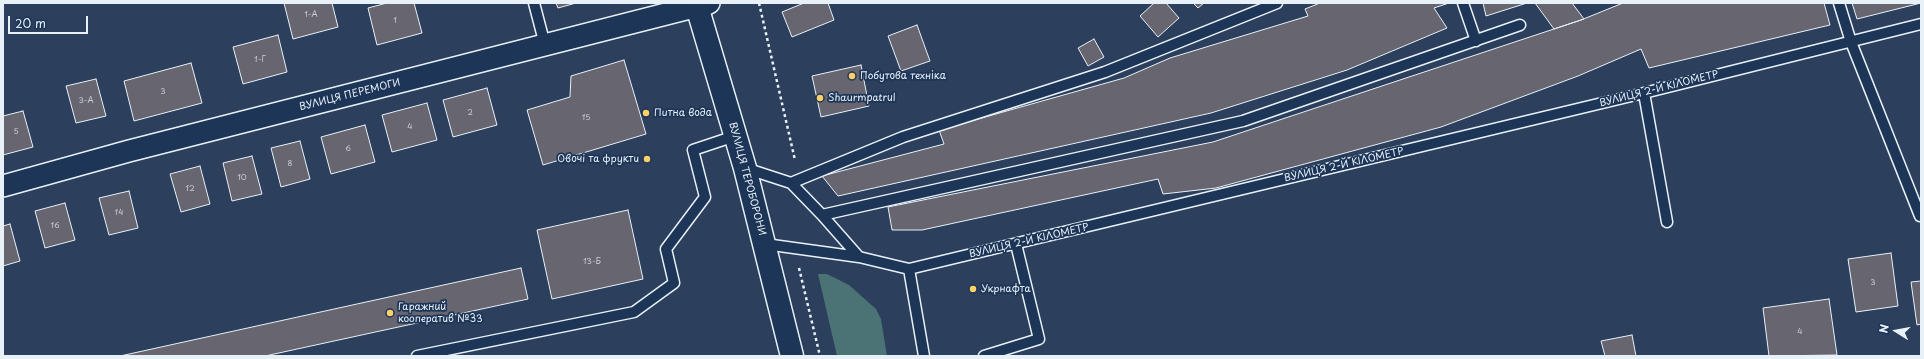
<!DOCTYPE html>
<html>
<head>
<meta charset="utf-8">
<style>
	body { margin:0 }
	#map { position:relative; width:1924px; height:359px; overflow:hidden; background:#2c3f5c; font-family:"Playpen Sans",sans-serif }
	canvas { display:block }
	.frame { position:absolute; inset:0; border:4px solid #e8f1f8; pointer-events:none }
	.north { position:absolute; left:1876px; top:311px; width:40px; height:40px; -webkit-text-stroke:3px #1d3557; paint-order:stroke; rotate:281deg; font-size:11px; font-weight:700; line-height:16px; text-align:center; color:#e8f1f8 }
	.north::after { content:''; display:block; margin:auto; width:14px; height:18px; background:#e8f1f8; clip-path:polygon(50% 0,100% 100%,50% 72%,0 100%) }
	.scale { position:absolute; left:8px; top:16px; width:80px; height:18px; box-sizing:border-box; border:2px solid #e8f1f8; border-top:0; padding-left:5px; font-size:12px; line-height:14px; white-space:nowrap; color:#e8f1f8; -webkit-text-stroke:3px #1d3557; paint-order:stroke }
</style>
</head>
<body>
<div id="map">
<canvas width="1924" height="359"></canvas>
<div class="frame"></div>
<div class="north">N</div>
<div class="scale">20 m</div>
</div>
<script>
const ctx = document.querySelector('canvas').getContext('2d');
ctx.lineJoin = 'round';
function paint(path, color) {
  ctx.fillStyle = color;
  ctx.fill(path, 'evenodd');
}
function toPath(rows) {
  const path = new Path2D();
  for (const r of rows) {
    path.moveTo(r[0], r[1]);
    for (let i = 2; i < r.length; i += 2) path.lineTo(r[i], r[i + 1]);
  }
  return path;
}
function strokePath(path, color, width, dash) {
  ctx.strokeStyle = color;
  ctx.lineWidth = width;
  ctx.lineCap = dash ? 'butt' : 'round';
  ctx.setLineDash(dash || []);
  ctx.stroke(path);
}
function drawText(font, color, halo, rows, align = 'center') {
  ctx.font = font + ' "Playpen Sans",sans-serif';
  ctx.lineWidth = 3.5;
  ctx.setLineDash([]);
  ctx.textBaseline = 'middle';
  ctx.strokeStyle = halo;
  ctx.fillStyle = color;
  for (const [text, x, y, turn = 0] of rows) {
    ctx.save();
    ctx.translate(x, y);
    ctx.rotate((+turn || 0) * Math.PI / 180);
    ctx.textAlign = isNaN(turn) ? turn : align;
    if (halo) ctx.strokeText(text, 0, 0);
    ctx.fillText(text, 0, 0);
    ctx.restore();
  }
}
paint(toPath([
	[818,274,827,274,849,285,876,309,881,319,887,356,837,356]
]), '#4b7275');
const building = toPath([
	[284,3,332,3,338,27,293,39,284,3],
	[387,3,414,3,422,33,377,45,368,8,387,3],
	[556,3,576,3,558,8,556,3],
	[804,3,828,3,834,20,792,37,782,12,804,3],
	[1154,3,1166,3,1179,18,1158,37,1140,16,1154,3],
	[1193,3,1204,3,1198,8,1193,3],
	[1320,3,1449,3,1434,8,1447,28,1347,70,1211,113,838,196,822,176,944,144,939,130,1124,78,1170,58,1308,16,1305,9,1320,3],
	[1483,3,1527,3,1486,16,1483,3],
	[1535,3,1572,3,1584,19,1554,29,1535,3],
	[1623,3,1824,3,1830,25,1649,68,1641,49,1578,76,1441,127,1216,188,1163,194,1158,179,922,230,892,230,888,207,1213,142,1581,20,1623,3],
	[1852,3,1921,3,1857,19,1852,3],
	[917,25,930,61,901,71,888,36,917,25],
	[278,35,287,72,243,84,233,47,278,35],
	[1094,39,1104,57,1088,66,1078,48,1094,39],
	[624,60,646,134,543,165,527,110,570,97,571,76,624,60],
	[191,63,202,103,134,121,124,81,191,63],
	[861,65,869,106,821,117,812,76,861,65],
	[96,79,106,116,76,123,66,86,96,79],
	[487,88,497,125,453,137,443,100,487,88],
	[427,103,437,140,392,152,382,115,427,103],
	[23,111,33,147,3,155,3,116,23,111],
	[365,125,375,162,331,174,321,137,365,125],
	[300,141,310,179,281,187,271,148,300,141],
	[252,156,262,194,232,201,223,163,252,156],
	[200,166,210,204,181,212,170,174,200,166],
	[129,191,138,228,109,235,99,198,129,191],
	[65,203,75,240,45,248,35,211,65,203],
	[628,210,643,279,552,299,537,230,628,210],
	[10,224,20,261,3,266,3,226,10,224],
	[1891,253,1898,306,1856,312,1848,259,1891,253],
	[521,268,528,299,380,331,265,356,120,356,521,268],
	[1921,281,1921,324,1917,325,1911,282,1921,281],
	[1829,299,1837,355,1769,356,1763,308,1829,299],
	[1632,335,1636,356,1605,356,1601,341,1632,335]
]);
paint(building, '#666570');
strokePath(building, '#e8f1f8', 1);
const service = toPath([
	[534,3,545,45],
	[1463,3,1476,41],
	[1839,3,1851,42,1920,216],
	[1644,93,1667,222],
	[745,168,791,183,822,215,859,257],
	[791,183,903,137,1105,72,1277,3],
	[822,215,1243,121,1520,25],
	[765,244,859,257,909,269,1644,93,1921,24],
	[909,269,924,356],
	[417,356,634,312,674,283,666,249,705,197,693,150,735,136],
	[984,356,1039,339,1016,244]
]);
const minor = toPath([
	[3,186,129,151,709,3]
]);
const secondary = toPath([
	[696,3,745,168,792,356]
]);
strokePath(service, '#e8f1f8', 13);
strokePath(minor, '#e8f1f8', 24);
strokePath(secondary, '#e8f1f8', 25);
strokePath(toPath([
	[759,3,795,160],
	[799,268,820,356]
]), '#e8f1f8', 2.5, [3, 3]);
strokePath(service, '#1d3557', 10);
strokePath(minor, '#1d3557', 21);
strokePath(secondary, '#1d3557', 22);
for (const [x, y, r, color] of [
	[852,76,4,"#ffd166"],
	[820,98,4,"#ffd166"],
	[646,113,4,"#ffd166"],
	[647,159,4,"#ffd166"],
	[973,289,4,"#ffd166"],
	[390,313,4,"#ffd166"]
]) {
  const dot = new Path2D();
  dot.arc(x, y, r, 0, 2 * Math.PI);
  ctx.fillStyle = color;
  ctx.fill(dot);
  strokePath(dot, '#1d3557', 1.5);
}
drawText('8px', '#c8ced6', null, [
	["1-А",311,15],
	["1",395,21],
	["1-Г",260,60],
	["3",163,92],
	["3-А",86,101],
	["2",470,113],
	["15",586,118],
	["4",410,127],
	["5",16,132],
	["6",348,149],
	["8",290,164],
	["10",242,178],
	["12",190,189],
	["14",119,213],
	["16",55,226],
	["13-Б",592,262],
	["3",1873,283],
	["4",1800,332]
]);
drawText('10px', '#e8f1f8', '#1d3557', [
	["Побутова техніка",860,76],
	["Shaurmpatrul",828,98],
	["Питна вода",654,113],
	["Овочі та фрукти",639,159,"right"],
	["Укрнафта",981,289],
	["Гаражний",398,307],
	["кооператив №33",398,319]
], 'left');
drawText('10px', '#e8f1f8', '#1d3557', [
	["ВУЛИЦЯ 2-Й КІЛОМЕТР",1659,89,-14],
	["ВУЛИЦЯ ПЕРЕМОГИ",350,95,-14],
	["ВУЛИЦЯ 2-Й КІЛОМЕТР",1344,165,-13],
	["ВУЛИЦЯ ТЕРОБОРОНИ",747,179,75],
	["ВУЛИЦЯ 2-Й КІЛОМЕТР",1029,241,-13]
]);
</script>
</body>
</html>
